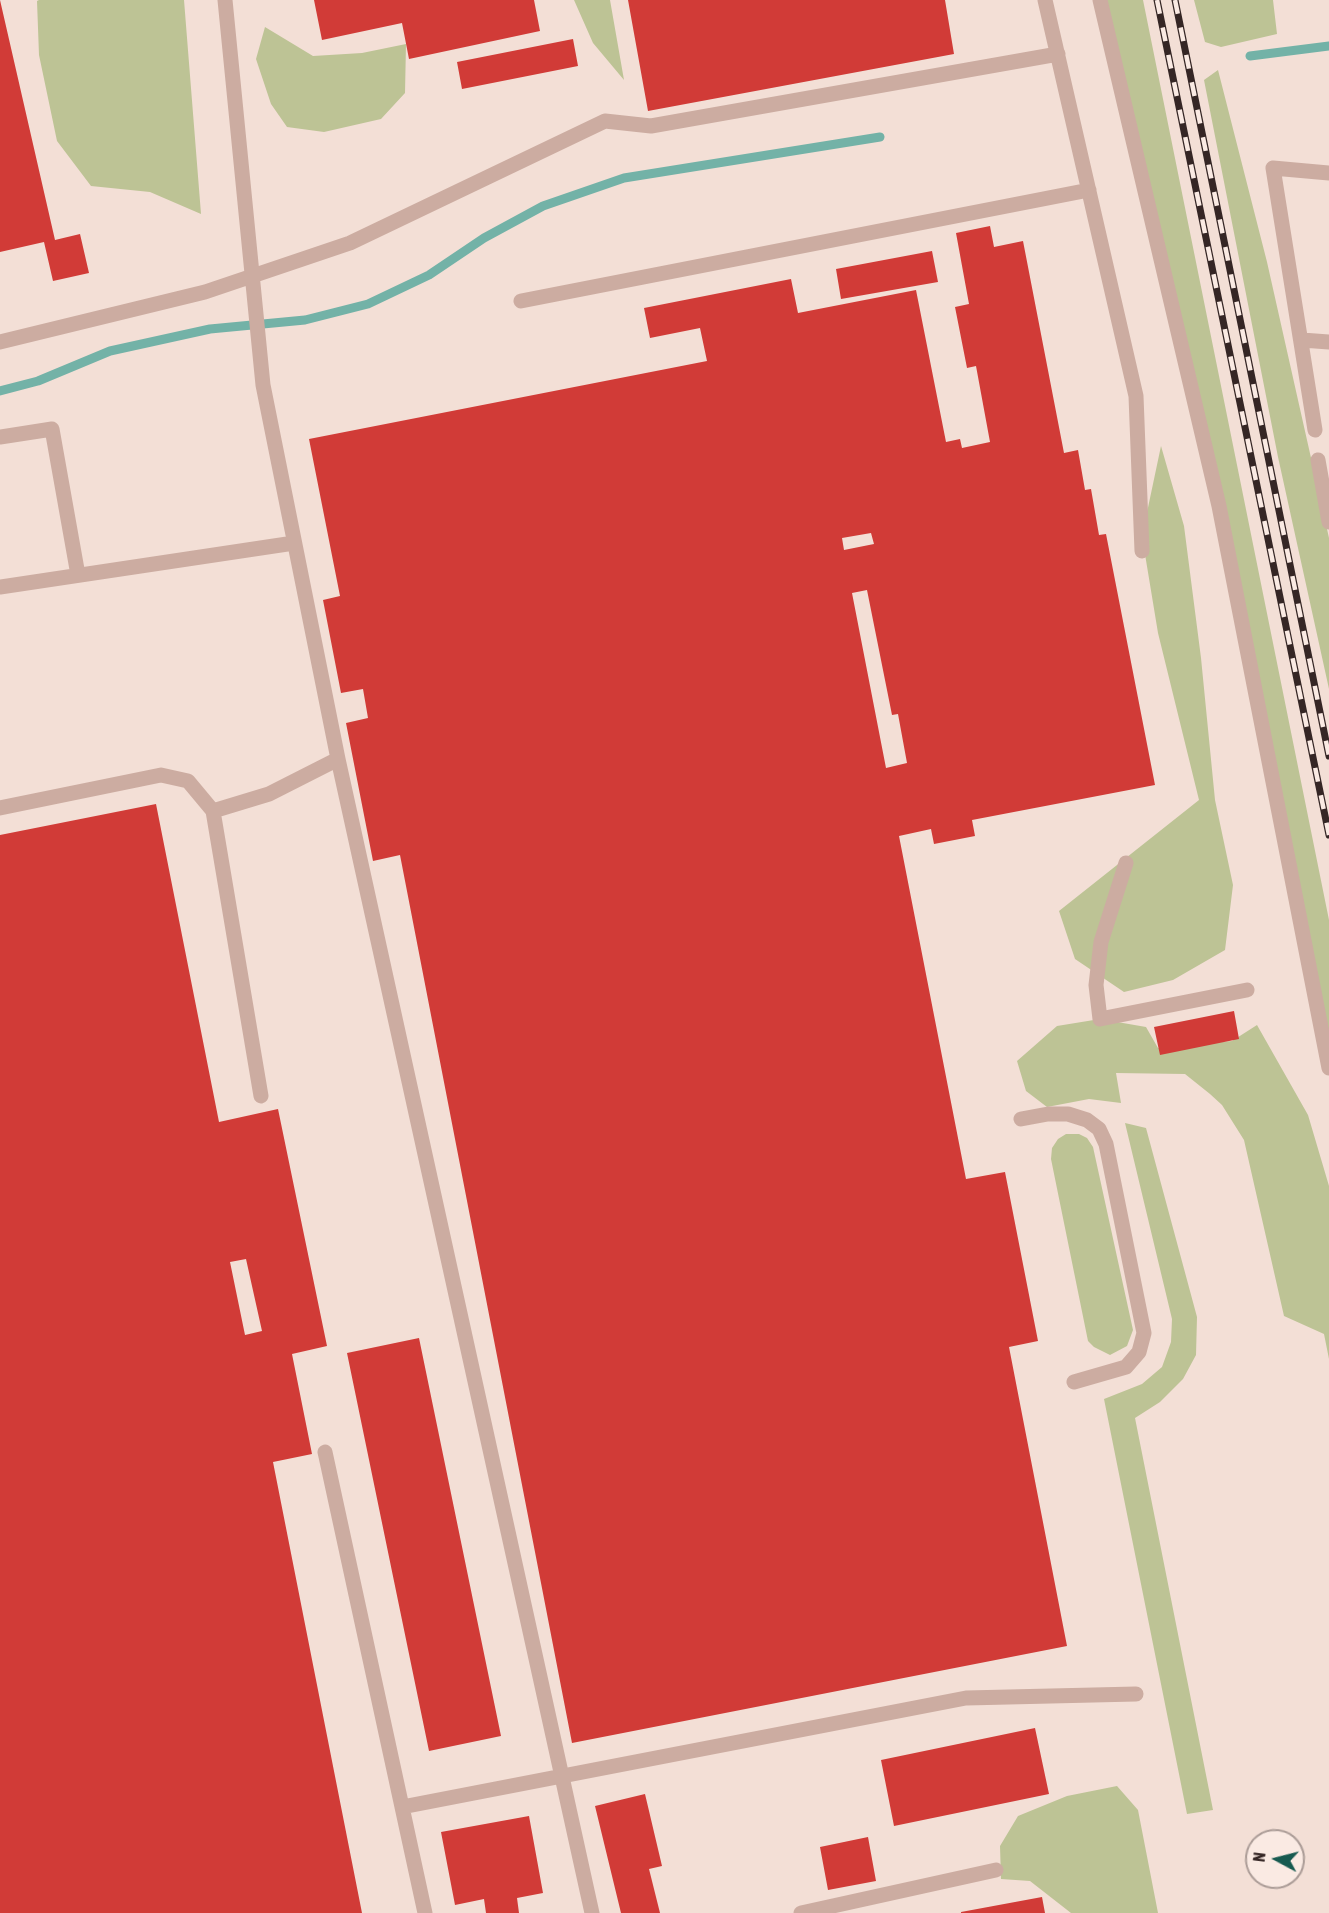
<!DOCTYPE html>
<html>
<head>
<meta charset="utf-8">
<style>
	body { margin:0 }
	#map { position:relative; width:1329px; height:1913px; overflow:hidden; background:#f3dfd6; font-family:"Asap Condensed",sans-serif }
	canvas { display:block }
	.north { position:absolute; left:1245px; top:1829px; width:60px; height:60px; box-sizing:border-box; background:#faeae3; border:2px solid #ab9c97; border-radius:50%; rotate:277deg; font-size:16px; font-weight:700; line-height:24px; text-align:center; color:#352625 }
	.north::after { content:''; display:block; margin:auto; width:21px; height:27px; background:#175a50; clip-path:polygon(50% 0,100% 100%,50% 72%,0 100%) }
</style>
</head>
<body>
<div id="map">
<canvas width="1329" height="1913"></canvas>
<div class="north">N</div>
</div>
<script>
const ctx = document.querySelector('canvas').getContext('2d');
ctx.lineJoin = 'round';
function paint(path, color) {
  ctx.fillStyle = color;
  ctx.fill(path, 'evenodd');
}
function toPath(rows) {
  const path = new Path2D();
  for (const r of rows) {
    path.moveTo(r[0], r[1]);
    for (let i = 2; i < r.length; i += 2) path.lineTo(r[i], r[i + 1]);
  }
  return path;
}
function strokePath(path, color, width, dash) {
  ctx.strokeStyle = color;
  ctx.lineWidth = width;
  ctx.lineCap = dash ? 'butt' : 'round';
  ctx.setLineDash(dash || []);
  ctx.stroke(path);
}
paint(toPath([
	[39,0,184,0,201,214,150,192,91,186,57,141,39,55,37,1],
	[574,0,610,0,624,80,593,43],
	[1100,0,1143,0,1329,920,1329,1068,1216,493],
	[1194,0,1273,0,1277,34,1221,47,1205,42],
	[265,27,313,56,362,53,406,44,405,93,381,119,324,132,287,127,271,104,256,59],
	[1218,70,1267,262,1329,538,1329,689,1278,457,1204,80],
	[1161,446,1184,526,1201,658,1215,800,1233,885,1225,950,1173,980,1124,992,1075,959,1059,911,1199,800,1158,633,1142,536],
	[1100,1019,1146,1027,1158,1048,1232,1041,1257,1025,1308,1115,1329,1186,1329,1359,1324,1334,1284,1316,1244,1140,1222,1105,1210,1094,1185,1074,1116,1073,1121,1103,1089,1099,1047,1107,1026,1091,1017,1061,1057,1026],
	[1125,1123,1146,1128,1197,1317,1196,1355,1183,1379,1160,1402,1135,1418,1213,1810,1187,1814,1104,1399,1142,1384,1162,1367,1171,1342,1172,1319],
	[1066,1134,1079,1134,1087,1138,1093,1147,1133,1330,1127,1346,1110,1355,1094,1347,1088,1341,1051,1159,1052,1148,1058,1139],
	[1117,1786,1138,1810,1158,1913,1071,1913,1030,1881,1001,1879,1000,1846,1018,1816,1067,1796]
]), '#bdc395');
strokePath(toPath([
	[1250,56,1329,46],
	[0,391,38,381,110,351,210,329,305,320,368,304,429,275,484,238,543,206,624,178,880,137]
]), '#73b2a7', 9);
paint(toPath([
	[0,0,55,240,80,234,89,273,53,281,44,242,0,252],
	[314,0,534,0,540,31,409,59,402,23,322,40],
	[628,0,945,0,954,54,648,111],
	[573,39,578,66,462,89,457,62],
	[990,226,994,247,1023,241,1064,453,1078,450,1085,490,1091,489,1099,535,1106,534,1155,785,972,820,975,836,934,844,931,829,899,836,966,1179,1005,1172,1038,1341,1009,1347,1067,1646,572,1743,400,855,373,861,346,723,368,718,363,689,341,693,323,600,340,596,309,439,707,361,700,328,650,338,644,308,791,279,798,313,916,290,946,442,960,439,962,448,990,442,976,366,967,368,955,307,969,304,956,233],
	[871,533,874,544,844,550,842,538],
	[867,590,892,715,898,714,907,763,886,768,852,593],
	[932,251,938,282,841,299,836,269],
	[156,804,219,1122,278,1109,327,1346,292,1354,312,1454,273,1462,362,1913,0,1913,0,835],
	[246,1259,262,1331,245,1335,230,1262],
	[1234,1011,1239,1039,1160,1055,1154,1027],
	[419,1338,501,1736,429,1751,347,1353],
	[1035,1728,1049,1794,894,1826,881,1760],
	[645,1794,662,1866,649,1869,660,1913,621,1913,595,1806],
	[529,1816,543,1893,517,1898,519,1913,486,1913,484,1899,455,1905,441,1832],
	[868,1837,876,1881,828,1890,820,1847],
	[1042,1897,1045,1913,961,1913,961,1912]
]), '#d13b37');
strokePath(toPath([
	[225,0,263,385,338,759,592,1913],
	[1045,0,1136,396,1142,551],
	[521,301,1089,190],
	[0,342,205,292,350,243,605,121,651,126,1058,54],
	[0,437,52,429,78,575],
	[0,587,294,543],
	[0,808,161,775,188,781,213,811,261,1096],
	[213,811,269,794,338,759],
	[1126,863,1101,942,1096,985,1100,1019,1247,990],
	[1021,1119,1048,1114,1068,1114,1087,1120,1099,1129,1106,1144,1144,1333,1139,1352,1126,1367,1074,1382],
	[325,1452,425,1913],
	[402,1807,966,1698,1136,1694],
	[801,1913,996,1870]
]), '#ccaca1', 15);
strokePath(toPath([
	[1100,0,1219,506,1329,1068],
	[1302,340,1329,342],
	[1315,430,1273,168,1329,173],
	[1318,460,1329,522]
]), '#ccaca1', 15);
const rail = toPath([
	[1157,0,1329,835],
	[1175,0,1329,756]
]);
strokePath(rail, '#352625', 7);
strokePath(rail, '#faeae3', 4.5, [14]);
</script>
</body>
</html>
